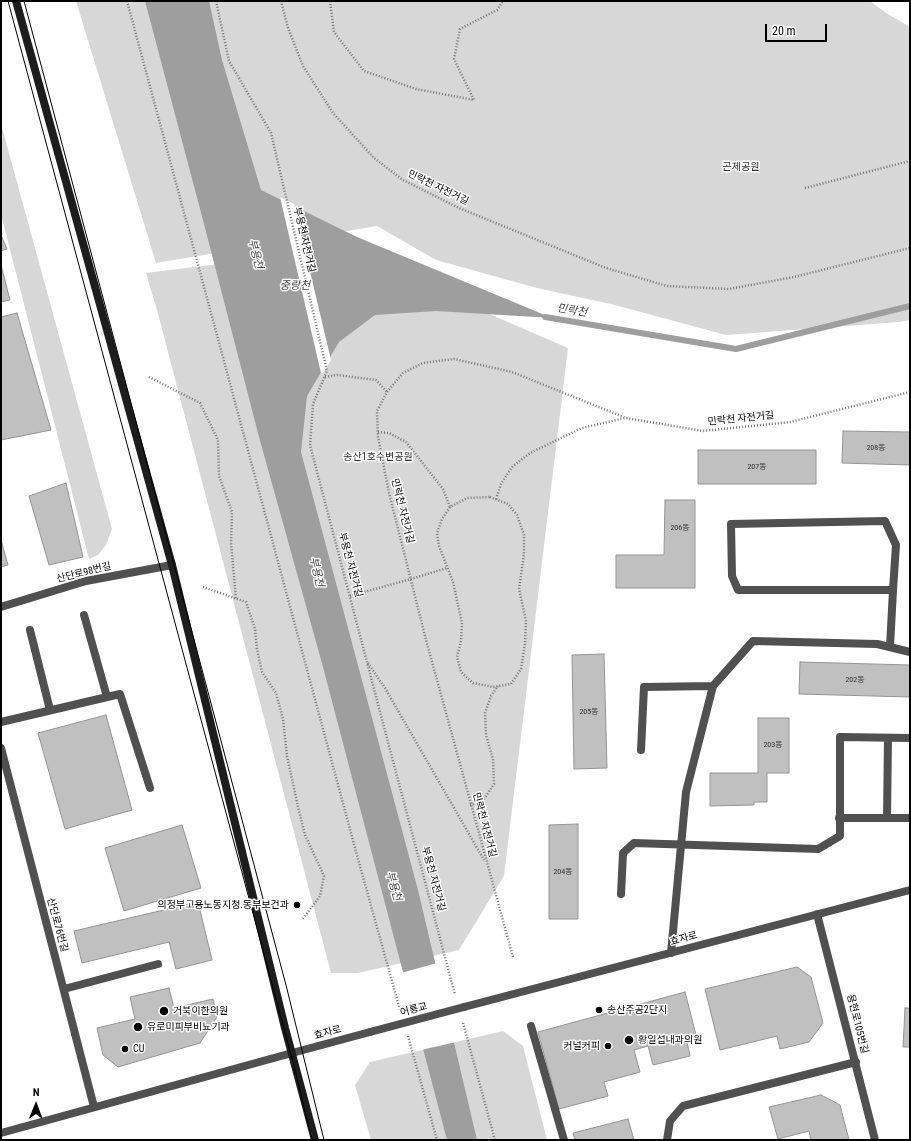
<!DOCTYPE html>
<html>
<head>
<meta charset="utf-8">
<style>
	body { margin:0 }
	#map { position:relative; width:911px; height:1141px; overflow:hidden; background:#fff; font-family:"Roboto Condensed",sans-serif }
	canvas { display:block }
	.frame { position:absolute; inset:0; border:2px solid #000; pointer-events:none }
	.north { position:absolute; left:16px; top:1085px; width:40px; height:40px; -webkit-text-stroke:3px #fff; paint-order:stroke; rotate:1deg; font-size:11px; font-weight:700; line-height:16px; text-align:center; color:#000 }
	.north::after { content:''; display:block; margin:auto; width:14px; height:18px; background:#000; clip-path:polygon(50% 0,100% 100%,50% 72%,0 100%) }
	.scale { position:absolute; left:765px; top:24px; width:62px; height:18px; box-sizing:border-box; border:2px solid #000; border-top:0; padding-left:5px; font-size:12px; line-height:14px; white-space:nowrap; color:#000; -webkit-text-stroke:3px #fff; paint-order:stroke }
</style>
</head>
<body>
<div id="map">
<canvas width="911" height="1141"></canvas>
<div class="frame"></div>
<div class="north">N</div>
<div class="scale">20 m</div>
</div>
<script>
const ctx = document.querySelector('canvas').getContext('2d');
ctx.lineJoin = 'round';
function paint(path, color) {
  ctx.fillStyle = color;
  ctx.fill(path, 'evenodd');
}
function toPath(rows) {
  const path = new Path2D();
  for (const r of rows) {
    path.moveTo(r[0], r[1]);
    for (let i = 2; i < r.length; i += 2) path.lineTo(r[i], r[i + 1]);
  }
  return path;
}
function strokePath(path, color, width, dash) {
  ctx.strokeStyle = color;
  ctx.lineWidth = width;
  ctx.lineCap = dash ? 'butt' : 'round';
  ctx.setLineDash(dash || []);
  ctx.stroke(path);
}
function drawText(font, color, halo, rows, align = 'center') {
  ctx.font = font + ' "Roboto Condensed","Noto Sans KR",sans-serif';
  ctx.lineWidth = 3;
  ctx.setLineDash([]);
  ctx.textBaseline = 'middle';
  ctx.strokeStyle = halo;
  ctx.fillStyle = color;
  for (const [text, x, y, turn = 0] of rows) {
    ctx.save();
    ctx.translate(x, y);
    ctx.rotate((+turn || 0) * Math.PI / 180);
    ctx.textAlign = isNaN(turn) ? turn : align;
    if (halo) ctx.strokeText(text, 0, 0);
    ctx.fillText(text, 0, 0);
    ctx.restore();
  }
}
paint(toPath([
	[76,1,870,1,886,13,910,27,910,320,899,322,726,335,615,305,537,288,436,260,377,226,156,263],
	[1,124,112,529,106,545,98,555,89,559,1,214],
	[339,249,568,348,504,876,459,950,358,973,331,973,157,310,146,273],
	[503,1031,523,1046,547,1140,371,1140,355,1085,370,1062]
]), '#d7d7d7');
paint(toPath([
	[145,1,209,1,222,60,261,190,357,237,552,318,436,311,375,315,339,342,307,396,301,452,418,890,477,1140,447,1140,323,667,259,437,204,224]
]), '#9e9e9e');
paint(toPath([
	[280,197,294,204,331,360,324,372,321,373],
	[437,963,456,1042,421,1050,401,973]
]), '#fff');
strokePath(toPath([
	[545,317,736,349,910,306]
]), '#9e9e9e', 6);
const building = toPath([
	[1,235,7,249,1,251,1,235],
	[1,265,10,300,1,302,1,265],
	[17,313,51,430,1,440,1,317,17,313],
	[843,431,910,432,910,465,842,463,843,431],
	[698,450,816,450,816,484,698,484,698,450],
	[66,483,83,557,49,565,29,496,66,483],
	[665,500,695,500,695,588,616,588,616,555,664,555,665,500],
	[1,540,8,565,1,567,1,540],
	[604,654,607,768,574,769,572,655,604,654],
	[800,662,910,665,910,697,799,694,800,662],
	[106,715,132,810,65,829,38,733,106,715],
	[758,718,789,718,789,773,767,773,767,802,754,802,754,805,710,806,710,773,758,773,758,718],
	[578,824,578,919,549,919,549,825,578,824],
	[182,825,201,888,124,911,105,848,182,825],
	[198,902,212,960,176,969,169,942,82,963,74,931,198,902],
	[797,967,811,977,823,1023,809,1042,780,1049,777,1036,720,1050,705,989,797,967],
	[169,988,174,1008,213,999,217,1017,200,1043,118,1067,103,1055,97,1028,135,1019,130,997,169,988],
	[685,992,696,1035,686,1038,690,1056,653,1065,648,1046,634,1050,640,1072,604,1082,608,1096,559,1109,538,1032,685,992],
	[905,1008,910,1008,910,1047,903,1047,905,1008],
	[821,1095,840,1105,849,1140,811,1140,809,1131,778,1139,769,1107,821,1095],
	[628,1119,634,1140,575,1140,573,1133,628,1119]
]);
paint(building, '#c0c0c0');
strokePath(building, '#949494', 1);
strokePath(toPath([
	[127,1,358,859,400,1010],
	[216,1,229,61,271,133,327,371,313,404,310,445,384,727,455,995],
	[281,1,288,28,303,66,333,113,374,158,403,180,459,208,606,268,667,286,729,289,794,277,910,248],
	[330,1,334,32,364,71,416,89,474,100,454,59,460,29,497,10,503,1],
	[805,188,910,161],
	[149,377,200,403,218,440,219,476,232,512,231,543,236,599],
	[325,377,337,375,376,380,387,392],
	[378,432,389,433,406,442,443,489,450,507],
	[490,497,508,504,517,515,524,535,524,554,519,589,526,621,525,644,521,669,511,684,493,687,473,683,461,672,457,657,461,641,462,623,453,582,439,546,437,533,442,519,450,507,467,498,490,497],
	[496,499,501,484,512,467,530,453,582,428,625,418],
	[203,587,246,602,255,629,257,649,262,672,276,693,283,719,287,756,298,807,305,835,324,876,320,896,302,920],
	[350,596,411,579,447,568],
	[368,663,385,688,484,860],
	[470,805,484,799,494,784,493,759,486,735,485,713,491,696,498,686],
	[513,957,426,640,389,493,378,437,377,411,387,392,403,373,423,363,454,359,512,372,626,418,703,431,790,422,910,392],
	[463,1023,495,1140],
	[408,1036,437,1140]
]), '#727272', 2.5, [1, 2]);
strokePath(toPath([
	[1,607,86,581,172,565],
	[84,615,107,697],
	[30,630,50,710],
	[890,647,893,590,896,545,885,521,731,524,732,576,738,590,893,590],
	[1,722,120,694,150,788],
	[1,748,94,1107],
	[641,750,644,687,713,686],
	[839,818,910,818],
	[887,818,888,738],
	[621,894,623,853,634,843,818,849,840,836,840,737,910,738],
	[671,953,686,792,713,686,753,641,877,644,910,652],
	[64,989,158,964],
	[531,1026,564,1140],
	[1,1133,292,1053]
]), '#505050', 8);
strokePath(toPath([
	[817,914,875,1140],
	[464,1007,910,890],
	[292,1053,370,1032],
	[667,1140,670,1121,683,1106,856,1062]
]), '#505050', 8);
strokePath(toPath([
	[16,1,172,565,285,1028,315,1140]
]), '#1d1d1d', 8);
strokePath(toPath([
	[8,1,294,1066,312,1140],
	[24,1,286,985,324,1140]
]), '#000', 1);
strokePath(toPath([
	[370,1032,464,1007]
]), '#505050', 8);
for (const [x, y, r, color] of [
	[297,905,4,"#000"],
	[599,1010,4,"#000"],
	[164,1011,5,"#000"],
	[138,1027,5,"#000"],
	[629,1040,5,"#000"],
	[608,1046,4,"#000"],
	[125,1049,4,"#000"]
]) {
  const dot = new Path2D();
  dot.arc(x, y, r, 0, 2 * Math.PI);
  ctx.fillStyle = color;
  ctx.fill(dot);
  strokePath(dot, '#fff', 1.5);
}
drawText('8px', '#303030', null, [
	["208동",876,448],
	["207동",757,467],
	["206동",680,528],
	["202동",855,680],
	["205동",589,712],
	["203동",773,745],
	["204동",563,872]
]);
drawText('10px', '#2e2e2e', '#fff', [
	["곤제공원",741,167],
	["송산1호수변공원",378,457]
]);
drawText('10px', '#000', '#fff', [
	["민락천 자전거길",438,188,26],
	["부용천 자전거길",304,240,77],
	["민락천 자전거길",741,419,-6],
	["민락천 자전거길",402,511,76],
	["부용천 자전거길",350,565,75],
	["산단로98번길",84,573,-14],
	["민락천 자전거길",484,825,75],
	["부용천 자전거길",433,879,75],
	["산단로76번길",57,925,75],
	["효자로",684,939,-15],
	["어룡교",414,1010,-15],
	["용현로105번길",857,1024,76],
	["효자로",328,1033,-15]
]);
drawText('10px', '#000', '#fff', [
	["의정부고용노동지청.동부보건과",289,905,"right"],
	["송산주공2단지",607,1010],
	["거북이한의원",173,1011],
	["유로미피부비뇨기과",147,1027],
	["황일섭내과의원",638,1040],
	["커널커피",600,1046,"right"],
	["CU",133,1049]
], 'left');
drawText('italic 11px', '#3f3f3f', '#fff', [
	["부용천",255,254,76],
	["중랑천",295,286],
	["민락천",572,311,9],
	["부용천",316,572,77],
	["부용천",393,886,74]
]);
</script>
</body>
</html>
